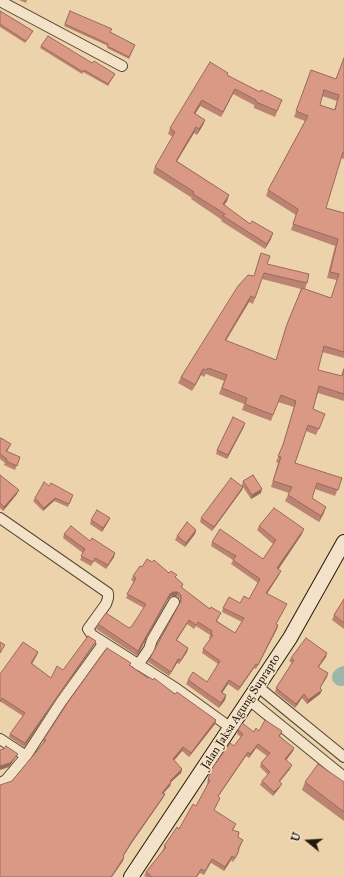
<!DOCTYPE html>
<html>
<head>
<meta charset="utf-8">
<style>
	body { margin:0 }
	#map { position:relative; width:344px; height:877px; overflow:hidden; background:#edd3ab; font-family:"IM FELL Great Primer",serif }
	canvas { display:block }
	.north { position:absolute; left:288px; top:821px; width:40px; height:40px; -webkit-text-stroke:3px #f3e2c8; paint-order:stroke; rotate:288deg; font-size:11px; font-weight:700; line-height:16px; text-align:center; color:#23190d }
	.north::after { content:''; display:block; margin:auto; width:14px; height:18px; background:#23190d; clip-path:polygon(50% 0,100% 100%,50% 72%,0 100%) }
</style>
</head>
<body>
<div id="map">
<canvas width="344" height="877"></canvas>
<div class="north">U</div>
</div>
<script>
const ctx = document.querySelector('canvas').getContext('2d');
ctx.lineJoin = 'round';
function toPath(rows) {
  const path = new Path2D();
  for (const r of rows) {
    path.moveTo(r[0], r[1]);
    for (let i = 2; i < r.length; i += 2) path.lineTo(r[i], r[i + 1]);
  }
  return path;
}
function strokePath(path, color, width, dash) {
  ctx.strokeStyle = color;
  ctx.lineWidth = width;
  ctx.lineCap = dash ? 'butt' : 'round';
  ctx.setLineDash(dash || []);
  ctx.stroke(path);
}
function paint(path, color) {
  ctx.fillStyle = color;
  ctx.fill(path, 'evenodd');
}
function drawText(font, color, halo, rows, align = 'center') {
  ctx.font = font + ' "IM FELL Great Primer",serif';
  ctx.lineWidth = 3.5;
  ctx.setLineDash([]);
  ctx.textBaseline = 'middle';
  ctx.strokeStyle = halo;
  ctx.fillStyle = color;
  for (const [text, x, y, turn = 0] of rows) {
    ctx.save();
    ctx.translate(x, y);
    ctx.rotate((+turn || 0) * Math.PI / 180);
    ctx.textAlign = isNaN(turn) ? turn : align;
    if (halo) ctx.strokeText(text, 0, 0);
    ctx.fillText(text, 0, 0);
    ctx.restore();
  }
}
strokePath(toPath([
	[341,677,344,675]
]), '#99b8a9', 18);
const street = toPath([
	[0,1,122,66],
	[0,518,108,593,108,598,106,604,88,629,92,635,177,689,231,728],
	[138,665,149,649,152,640,174,602],
	[257,686,344,757],
	[248,699,344,777],
	[0,739,26,756],
	[0,783,6,780,26,756,61,702,103,644]
]);
const secondary = toPath([
	[131,877,290,638,344,542]
]);
strokePath(street, '#564834', 12);
strokePath(secondary, '#23190d', 16);
strokePath(street, '#f3e2c8', 10);
strokePath(secondary, '#f3e2c8', 14);
paint(toPath([
	[19,0,27,0,26,3],
	[0,11,33,31,25,43,0,27],
	[70,11,135,45,129,59,107,48,108,46,64,26],
	[41,46,92,63,114,76,108,86,83,72,82,74,40,48],
	[344,58,344,159,341,158,326,208,344,213,344,358,322,352,318,370,341,376,344,367,344,401,318,393,313,409,325,414,316,435,306,431,295,463,342,478,335,496,315,489,312,498,324,513,319,522,285,501,289,493,271,487,278,463,276,462,282,447,294,407,278,402,271,421,242,410,244,404,219,394,224,381,206,374,204,377,201,375,192,391,178,383,181,377,254,276,261,253,267,264,307,283,305,289,331,298,337,280,327,278,335,246,291,230,296,215,266,196,268,190,305,121,294,117,311,70,336,79],
	[322,96,337,101,334,110,320,105],
	[262,279,301,289,285,330,276,360,226,341,249,302,253,304],
	[227,76,280,105,275,117,254,108,254,105,233,94,221,117,200,106,195,114,205,120,203,125,197,135,194,133,177,161,229,195,227,201,224,205,271,239,265,249,221,221,222,220,191,199,192,198,153,173,155,167,173,137,168,134,170,128],
	[245,423,227,459,216,454,217,450],
	[0,440,11,444,7,452,20,457,15,470,4,465,5,463,0,459],
	[0,475,17,494,3,511,0,508],
	[243,481,261,493,251,499,243,487,242,490,212,531,200,522,201,518,242,485],
	[49,486,72,498,68,507,54,501,43,511,33,501,35,498],
	[110,518,108,522,102,532,90,524,91,520],
	[259,526,302,534,278,569,279,575,267,593,285,608,276,624,278,625,277,629,256,669,254,668,238,691,228,684,222,693,226,695,225,700,219,708,186,684,188,680,207,682,218,664,202,653,203,649,210,639,209,638,210,635,196,626,194,629,187,624,177,640,188,648,187,652,179,664,177,663,169,676,148,662,150,658,180,604,180,599,177,596,171,596,168,599,137,656,96,629,98,624,129,628,132,626,144,608,126,598,134,582,131,580,133,576,142,567,169,573,183,584,182,588,210,609,221,613,217,621,235,633,242,622,222,612,223,608,240,603,249,599,258,583,231,564,233,560,211,546,212,542,263,559,273,544,257,530],
	[196,530,195,534,185,547,175,540,177,536],
	[64,534,90,541,114,557,106,569,94,561,91,566,80,560,83,553,63,538],
	[344,599,344,629,332,620,334,615],
	[96,641,94,645,24,747,9,737,10,734,23,716,1,702,0,674,38,652,37,655,32,664,51,678,63,670],
	[326,657,319,667,327,677,320,688,322,690,320,694,307,704,302,698,295,708,275,692,276,688,292,663,289,661,291,658],
	[131,663,130,665,148,678,216,720,215,724,189,757,182,751,174,760,182,769,181,773,171,782,170,786,163,793,165,794,163,798,131,844,123,857,124,857,123,861,1,786,12,781,43,743,43,742,44,739],
	[238,730,254,732,259,731,281,734,280,736,293,751,286,760,290,769,280,782,280,787,273,796,260,785,262,781,268,775,260,767,261,763,267,756,256,748,249,758,246,756,218,796,220,798,214,810,235,827,233,830,238,837,243,840,239,850,238,854,233,862,231,860,224,871,211,863,204,875,200,873,197,877,146,877,144,876,146,872,163,850,164,846,179,829,196,806,208,784,207,783,211,770,234,746,241,737,237,734],
	[305,782,344,782,344,821,302,790]
]), '#bb8472');
paint(toPath([
	[235,89,233,94,221,117,223,112],
	[202,100,200,106,192,119,194,113],
	[205,120,203,125,197,135,199,129],
	[196,127,194,133,174,166,176,161],
	[229,195,227,201,221,210,223,204],
	[273,233,271,239,265,249,267,244],
	[251,296,249,302,222,346,225,340],
	[203,369,201,375,192,391],
	[245,423,244,427,227,459,228,455],
	[243,487,242,490,212,531,214,527],
	[262,489,261,493,251,499,252,495],
	[19,490,17,494,3,511,4,507],
	[55,498,54,501,43,511,44,508],
	[326,507,324,513,319,522,321,516],
	[110,518,108,522,102,532,103,528],
	[304,529,302,534,276,573,277,568],
	[196,530,195,534,185,547,186,543],
	[115,553,114,557,106,569,108,565],
	[281,571,279,575,265,597,266,593],
	[173,592,178,592,177,596,171,596,168,599,137,656,138,651,170,594],
	[189,620,187,624,174,644,176,640],
	[278,625,277,629,256,669],
	[96,641,94,645,24,747,25,743],
	[188,648,187,652,179,664,181,660],
	[38,652,37,655,30,667,31,663],
	[327,653,326,657,316,670,318,667],
	[178,659,177,663,169,676,171,672],
	[256,664,254,668,238,691,240,687],
	[328,673,327,677,318,691,320,688],
	[229,680,228,684,220,696,221,692],
	[322,690,320,694,307,704,308,700],
	[304,694,302,698,295,708,296,704],
	[226,695,225,700,219,708,221,703],
	[216,720,215,724,189,757,191,753],
	[258,744,256,748,249,758,250,754],
	[183,747,182,751,172,763,173,759],
	[294,748,293,751,284,763,285,759],
	[248,752,246,756,216,800,218,796],
	[18,754,16,757,9,767,0,770,0,766],
	[292,765,290,769,277,784,279,781],
	[182,769,181,773,171,782,170,786,161,796,162,793,170,781],
	[282,784,280,787,273,796,274,792],
	[165,794,163,798,131,844,121,860,123,856,132,841],
	[232,856,231,860,224,871,225,867],
	[124,857,123,861,112,877,111,877]
]), '#996b5d');
const building = toPath([
	[0,11,33,31,26,41,0,24,0,11],
	[70,11,112,29,110,32,135,45,129,57,107,46,108,44,65,24,70,11],
	[48,36,92,63,94,61,115,74,108,84,84,70,83,72,41,46,48,36],
	[344,58,344,152,343,152,326,208,344,213,344,352,324,346,318,370,342,376,344,369,344,394,319,386,313,409,325,414,319,429,308,425,295,463,342,478,338,490,317,483,312,498,326,507,321,516,288,495,292,487,273,481,281,457,278,456,283,445,296,401,281,395,273,415,245,404,247,398,222,388,227,375,208,368,206,370,203,369,195,385,181,377,238,286,248,275,254,276,261,253,270,256,267,264,309,274,307,283,264,273,255,298,251,296,225,340,276,360,287,324,302,288,331,298,339,274,330,272,338,239,293,224,298,209,268,190,308,116,296,111,311,70,336,79,344,58],
	[324,90,339,95,335,110,320,105,324,90],
	[210,62,228,73,227,75,260,92,261,90,282,100,277,111,256,102,256,100,235,89,223,112,202,100,194,113,205,120,199,129,196,127,176,161,229,195,223,204,250,224,252,221,273,233,267,244,223,216,225,214,193,194,194,192,155,167,175,132,170,128,210,62],
	[233,417,245,423,228,455,217,450,233,417],
	[1,438,11,444,6,451,20,457,17,466,6,461,7,459,0,454,0,440,1,438],
	[0,475,19,490,4,507,0,503,0,475],
	[253,475,262,489,252,495,243,481,253,475],
	[231,478,243,487,214,527,201,518,231,478],
	[44,482,49,486,51,483,73,495,69,504,55,498,44,508,35,498,44,482],
	[274,508,304,529,277,568,281,571,266,593,287,604,276,624,278,625,258,665,256,664,240,687,229,680,221,692,226,695,221,703,188,680,193,672,207,682,220,661,203,649,213,635,211,634,212,631,198,622,196,625,189,620,176,640,188,648,181,660,178,659,171,672,150,658,181,601,181,595,178,592,173,592,170,594,138,651,98,624,106,613,129,628,132,626,146,604,127,594,136,578,133,576,140,566,142,567,147,559,152,562,154,560,169,573,171,571,177,575,175,577,183,584,181,587,210,609,211,607,221,613,216,621,235,633,244,618,223,608,229,597,240,603,244,596,249,599,260,579,233,560,236,556,212,542,220,529,263,559,276,540,259,526,274,508],
	[97,510,110,518,103,528,91,520,97,510],
	[187,522,196,530,186,543,177,536,187,522],
	[71,526,90,541,92,538,115,553,108,565,95,558,93,562,81,556,85,549,64,534,71,526],
	[344,599,344,623,334,615,344,599],
	[88,636,96,641,25,743,10,734,25,713,2,698,0,702,0,674,23,642,38,652,31,663,51,678,57,666,63,670,88,636],
	[306,638,327,653,318,667,328,673,320,688,322,690,308,700,304,694,296,704,276,688,294,660,291,658,306,638],
	[0,642,5,645,0,653,0,642],
	[107,648,131,663,129,665,148,678,149,677,153,680,154,678,175,694,177,692,216,720,191,753,183,747,173,759,182,769,170,781,171,782,162,793,165,794,132,841,123,856,124,857,111,877,0,877,0,785,12,781,46,740,44,739,68,702,107,648],
	[265,720,282,731,279,736,294,748,285,759,292,765,279,781,282,784,274,792,262,781,270,772,261,763,270,753,258,744,250,754,248,752,218,796,220,798,214,810,236,824,232,830,239,832,238,837,243,840,238,849,239,850,235,858,232,856,225,867,212,859,205,871,201,869,196,877,152,877,146,872,166,847,164,846,177,827,179,829,193,804,196,806,210,780,208,780,211,770,230,743,234,746,243,734,238,730,242,723,254,732,256,728,259,731,265,720],
	[6,746,18,754,10,763,0,766,0,750,4,749,6,746],
	[318,764,344,782,344,812,305,782,318,764]
]);
paint(building, '#da9985');
strokePath(building, '#996b5d', 1);
drawText('12px', '#23190d', '#f3e2c8', [
	["Jalan Jaksa Agung Suprapto",241,712,-57]
]);
</script>
</body>
</html>
